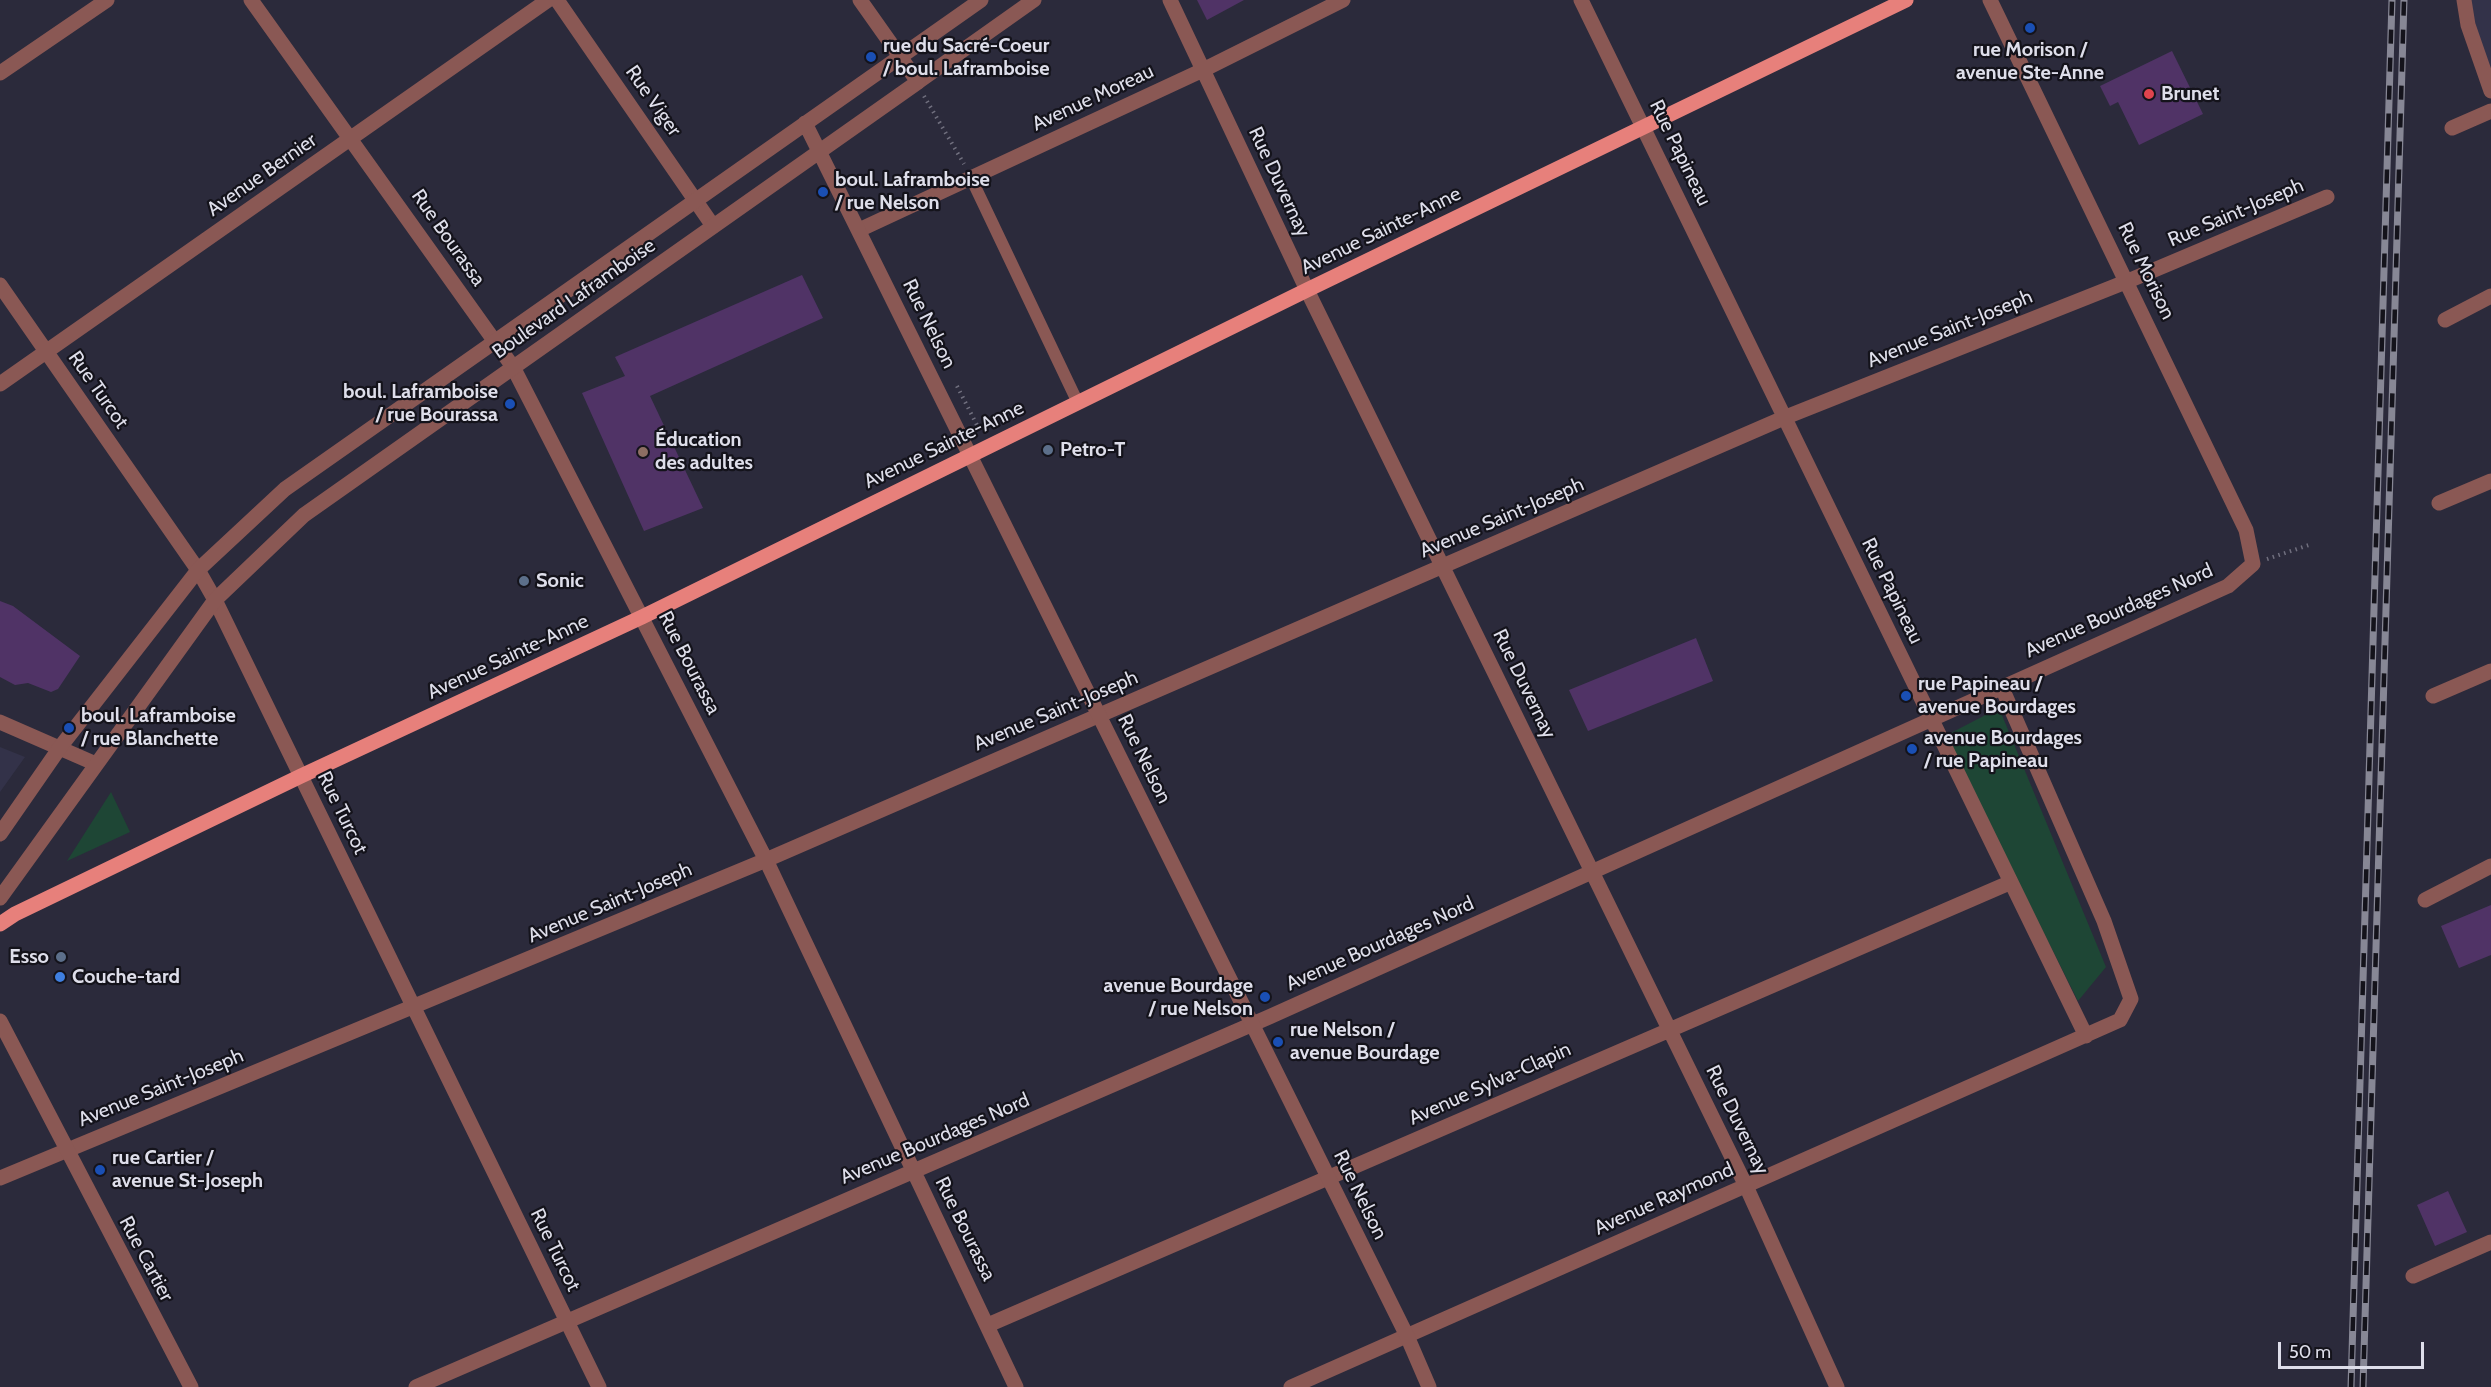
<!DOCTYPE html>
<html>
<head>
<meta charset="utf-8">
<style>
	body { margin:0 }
	#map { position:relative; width:2491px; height:1387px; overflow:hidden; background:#2b2a3b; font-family:Cabin,sans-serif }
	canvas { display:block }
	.scale { position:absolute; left:2278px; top:1342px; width:146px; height:27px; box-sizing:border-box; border:3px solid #dedeea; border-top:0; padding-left:8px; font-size:18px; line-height:21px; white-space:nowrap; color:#dedeea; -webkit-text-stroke:4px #14131b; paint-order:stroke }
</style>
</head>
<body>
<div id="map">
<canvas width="2491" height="1387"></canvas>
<div class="scale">50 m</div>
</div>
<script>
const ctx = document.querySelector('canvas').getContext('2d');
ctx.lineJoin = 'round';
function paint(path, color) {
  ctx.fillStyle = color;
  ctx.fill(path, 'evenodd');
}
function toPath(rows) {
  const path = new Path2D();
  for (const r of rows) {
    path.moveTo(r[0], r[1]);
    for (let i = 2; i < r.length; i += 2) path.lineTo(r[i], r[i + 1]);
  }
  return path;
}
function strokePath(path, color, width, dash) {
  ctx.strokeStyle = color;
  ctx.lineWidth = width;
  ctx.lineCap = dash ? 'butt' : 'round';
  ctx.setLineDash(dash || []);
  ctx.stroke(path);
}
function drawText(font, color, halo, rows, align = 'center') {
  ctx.font = font + ' Cabin,sans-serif';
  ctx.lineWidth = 4.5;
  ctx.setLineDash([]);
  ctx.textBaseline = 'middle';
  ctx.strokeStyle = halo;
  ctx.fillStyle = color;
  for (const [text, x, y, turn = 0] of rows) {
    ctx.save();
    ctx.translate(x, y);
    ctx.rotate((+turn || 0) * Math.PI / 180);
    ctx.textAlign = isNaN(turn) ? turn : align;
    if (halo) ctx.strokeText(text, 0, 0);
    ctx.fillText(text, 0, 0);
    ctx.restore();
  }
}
paint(toPath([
	[2464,0,2491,0,2491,91],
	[0,747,25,757,0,792]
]), '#333249');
paint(toPath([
	[1999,708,2106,967,2078,1001,1945,736],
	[111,792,130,832,67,861]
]), '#1e4635');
paint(toPath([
	[1197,0,1244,0,1207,20],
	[2172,51,2203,114,2139,145,2118,102,2110,106,2100,86],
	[802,275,823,318,650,396,703,508,644,531,582,393,625,376,615,357],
	[0,601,13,606,80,656,58,689,51,692,28,683,15,685,0,677],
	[1696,638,1713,681,1588,731,1569,690],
	[2491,905,2491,955,2459,968,2441,926],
	[2448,1191,2467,1232,2435,1246,2417,1205]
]), '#503366');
strokePath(toPath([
	[924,96,964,164],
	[957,386,981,433],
	[2267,559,2312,544]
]), '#706f7e', 4, [1.5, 4.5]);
strokePath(toPath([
	[971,178,1078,403]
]), '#8a5854', 12);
strokePath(toPath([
	[251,0,513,367,766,860,1016,1387],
	[557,0,713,226],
	[1170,0,1307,290,1746,1186,1837,1387],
	[1581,0,2086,1036],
	[900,57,981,0],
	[0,73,107,0],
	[918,82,1034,0],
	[2452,128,2491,111],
	[859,230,1203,70,1343,0],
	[0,285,198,570,215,600,599,1387],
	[2445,320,2491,296],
	[0,384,548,0],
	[2439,503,2491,481],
	[2433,696,2491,671],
	[0,722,96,764],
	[2425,900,2491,866],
	[0,1178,766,860,1786,417,2128,281,2327,197],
	[2413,1276,2491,1242],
	[988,1325,2009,883],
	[416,1387,1269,1017,2228,586,2253,564,2246,530,1990,0],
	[1291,1387,2120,1020,2131,999,2104,921,2002,688]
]), '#8a5854', 15);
strokePath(toPath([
	[2464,0,2468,25,2491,91],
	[805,123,1407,1336,1429,1387],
	[0,834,61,746,198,570,285,489,900,57],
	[0,898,215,600,304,515,918,82,860,0],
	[0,1021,191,1387]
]), '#8a5854', 15);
strokePath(toPath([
	[0,924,15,914,301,776,642,617,1307,290,1906,0]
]), '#e7807b', 15);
const rail = toPath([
	[2351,1387,2392,0],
	[2363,1387,2404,0]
]);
strokePath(rail, '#878795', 7);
strokePath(rail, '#14131b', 4.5, [14]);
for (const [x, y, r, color] of [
	[2030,28,6,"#1a4fb4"],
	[871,57,6,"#1a4fb4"],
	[2149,94,6,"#e0444e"],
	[823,192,6,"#1a4fb4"],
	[510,404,6,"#1a4fb4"],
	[1048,450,6,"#5c6f8a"],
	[643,452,6,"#8d6e63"],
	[524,581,6,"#5c6f8a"],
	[1906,696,6,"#1a4fb4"],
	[69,728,6,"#1a4fb4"],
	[1912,749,6,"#1a4fb4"],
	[61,957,6,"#5c6f8a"],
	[60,977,6,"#3f7fe0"],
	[1265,997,6,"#1a4fb4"],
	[1278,1042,6,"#1a4fb4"],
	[100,1170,6,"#1a4fb4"]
]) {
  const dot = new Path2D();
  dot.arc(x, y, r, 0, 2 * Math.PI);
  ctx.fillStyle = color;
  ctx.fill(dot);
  strokePath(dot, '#14131b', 2);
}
drawText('bold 20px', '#dedeea', '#14131b', [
	["rue du Sacré-Coeur",883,46],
	["/ boul. Laframboise",883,69],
	["rue Morison /",2030,50,"center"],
	["avenue Ste-Anne",2030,73,"center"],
	["Brunet",2161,94],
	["boul. Laframboise",835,180],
	["/ rue Nelson",835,203],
	["boul. Laframboise",498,392,"right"],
	["/ rue Bourassa",498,415,"right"],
	["Éducation",655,440],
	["des adultes",655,463],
	["Petro-T",1060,450],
	["Sonic",536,581],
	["rue Papineau /",1918,684],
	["avenue Bourdages",1918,707],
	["boul. Laframboise",81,716],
	["/ rue Blanchette",81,739],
	["avenue Bourdages",1924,738],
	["/ rue Papineau",1924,761],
	["Esso",49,957,"right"],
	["Couche-tard",72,977],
	["avenue Bourdage",1253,986,"right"],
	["/ rue Nelson",1253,1009,"right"],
	["rue Nelson /",1290,1030],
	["avenue Bourdage",1290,1053],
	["rue Cartier /",112,1158],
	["avenue St-Joseph",112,1181]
], 'left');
drawText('20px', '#dedeea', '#14131b', [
	["Avenue Moreau",1093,98,-25],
	["Rue Viger",653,101,55],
	["Rue Papineau",1680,153,64],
	["Avenue Bernier",262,175,-35],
	["Rue Duvernay",1279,182,65],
	["Rue Saint-Joseph",2236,213,-23],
	["Avenue Sainte-Anne",1381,231,-26],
	["Rue Bourassa",448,238,55],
	["Rue Morison",2146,271,64],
	["Boulevard Laframboise",574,299,-35],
	["Rue Nelson",929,324,64],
	["Avenue Saint-Joseph",1950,329,-22],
	["Rue Turcot",98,390,55],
	["Avenue Sainte-Anne",944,445,-26],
	["Avenue Saint-Joseph",1502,518,-23],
	["Rue Papineau",1892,591,64],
	["Avenue Bourdages Nord",2119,611,-24],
	["Avenue Sainte-Anne",508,657,-25],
	["Rue Bourassa",689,663,63],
	["Rue Duvernay",1524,684,64],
	["Avenue Saint-Joseph",1056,711,-23],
	["Rue Nelson",1144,759,64],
	["Rue Turcot",342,813,64],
	["Avenue Saint-Joseph",610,903,-23],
	["Avenue Bourdages Nord",1380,944,-24],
	["Avenue Sylva-Clapin",1490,1084,-24],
	["Avenue Saint-Joseph",161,1088,-22],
	["Rue Duvernay",1737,1120,64],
	["Avenue Bourdages Nord",935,1139,-23],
	["Rue Nelson",1360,1195,64],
	["Avenue Raymond",1664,1199,-24],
	["Rue Bourassa",965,1229,64],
	["Rue Turcot",555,1250,64],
	["Rue Cartier",146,1259,62]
]);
</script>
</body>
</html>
